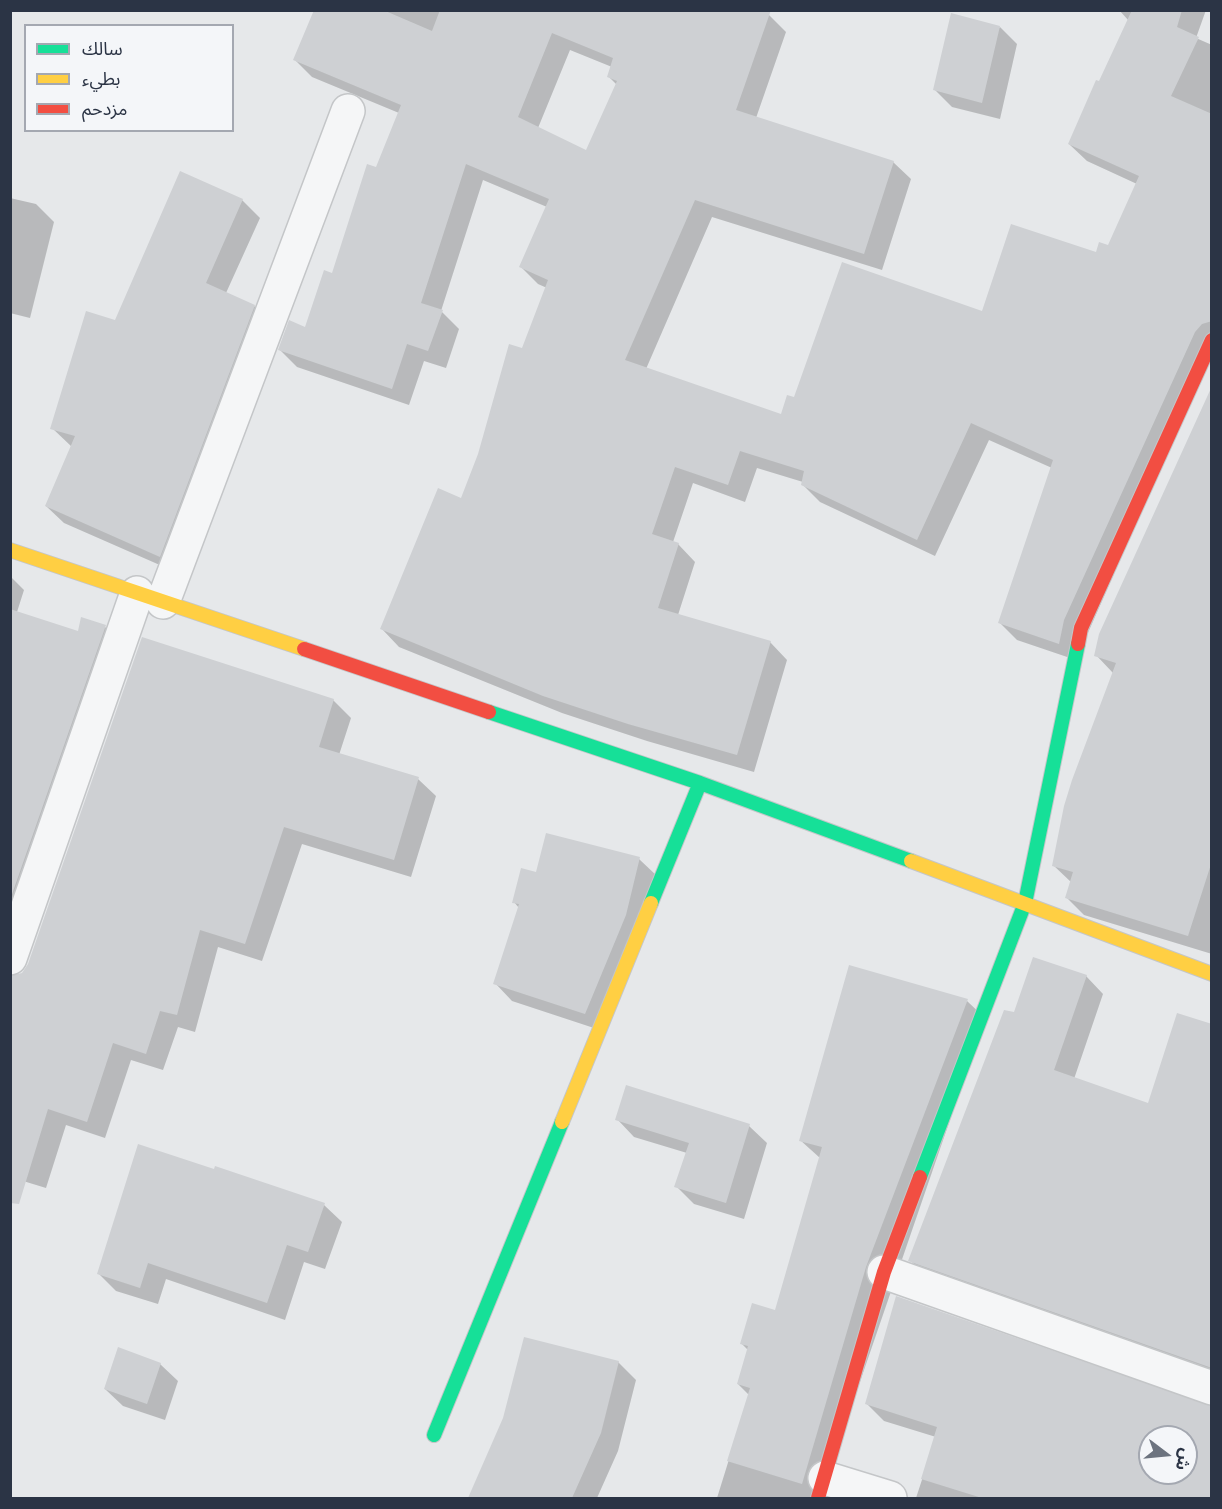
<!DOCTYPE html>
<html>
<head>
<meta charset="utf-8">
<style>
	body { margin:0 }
	#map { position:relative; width:1222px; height:1509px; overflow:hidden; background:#e6e8ea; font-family:"Source Sans 3","Noto Sans Arabic",sans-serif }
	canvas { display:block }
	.frame { position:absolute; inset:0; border:12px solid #2b3445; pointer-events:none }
	.legend { position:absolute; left:24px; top:24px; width:210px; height:108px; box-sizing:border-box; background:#f4f6f9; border:2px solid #a4a8b1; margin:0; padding:8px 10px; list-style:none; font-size:18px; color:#2b3445 }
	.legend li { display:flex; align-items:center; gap:12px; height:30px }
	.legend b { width:30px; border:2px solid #a4a8b1 }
	.north { position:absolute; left:1138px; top:1425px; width:60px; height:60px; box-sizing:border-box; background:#f4f6f9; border:2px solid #a4a8b1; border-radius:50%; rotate:106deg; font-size:16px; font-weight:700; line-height:24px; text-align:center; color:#2b3445 }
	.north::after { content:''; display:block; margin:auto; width:21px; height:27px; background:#6c737f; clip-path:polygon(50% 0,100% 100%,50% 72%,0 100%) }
</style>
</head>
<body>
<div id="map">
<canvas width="1222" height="1509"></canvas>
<div class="frame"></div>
<ul class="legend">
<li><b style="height:8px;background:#16e098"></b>سالك</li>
<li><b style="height:8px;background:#ffcf43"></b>بطيء</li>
<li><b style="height:8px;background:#f24e42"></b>مزدحم</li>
</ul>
<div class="north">ش</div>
</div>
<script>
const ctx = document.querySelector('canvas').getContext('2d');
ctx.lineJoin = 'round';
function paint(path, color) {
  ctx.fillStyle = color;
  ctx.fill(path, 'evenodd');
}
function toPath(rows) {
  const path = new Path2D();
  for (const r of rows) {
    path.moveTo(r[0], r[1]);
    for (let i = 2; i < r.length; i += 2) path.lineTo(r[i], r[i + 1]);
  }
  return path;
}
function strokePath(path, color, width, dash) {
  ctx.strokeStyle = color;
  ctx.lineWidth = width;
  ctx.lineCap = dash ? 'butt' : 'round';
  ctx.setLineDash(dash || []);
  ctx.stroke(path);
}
paint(toPath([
	[315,10,757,10,769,15,786,32,756,118,893,162,911,179,882,270,712,217,646,369,782,416,794,399,983,313,1109,247,1137,184,1087,161,1069,144,1129,21,1119,10,1206,10,1196,38,1212,45,1212,351,1076,660,1017,640,999,622,1052,468,989,440,935,556,820,502,802,484,803,482,757,468,745,502,693,483,673,542,678,544,695,562,678,615,770,642,787,660,754,772,647,741,562,713,399,647,382,629,462,500,547,288,538,284,521,267,547,207,483,180,441,311,459,329,446,368,424,361,409,405,297,367,280,350,306,329,333,275,399,113,312,77,295,60],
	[570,50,612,67,609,77,617,85,587,152,538,128],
	[1000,27,1017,44,1000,119,952,107,935,90],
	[10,198,36,204,54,222,30,318,10,313],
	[242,200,260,218,226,293,254,306,272,323,178,573,64,523,46,506,72,447,52,428,116,322],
	[1212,390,1212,954,1084,915,1067,898,1072,883,1053,865,1113,673,1096,655],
	[10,576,24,590,17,612,79,633,105,627,123,644,10,966],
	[333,700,351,718,339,755,418,779,436,796,411,877,302,844,262,961,218,947,195,1032,178,1027,163,1070,131,1060,105,1138,66,1125,46,1188,10,1177,24,973],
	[639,859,657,876,603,1031,512,1001,495,983,519,908,514,902,538,874],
	[1086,976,1103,994,1074,1079,1149,1104,1212,1025,1212,1378,928,1278,910,1260,1015,1014],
	[967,1001,985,1018,820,1498,717,1498,749,1395,738,1384,748,1350,741,1343,776,1311,820,1158,800,1140],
	[617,1119,749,1126,767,1143,744,1219,694,1204,676,1186,687,1153,634,1137],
	[324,1205,342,1222,325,1269,304,1262,285,1320,166,1279,158,1304,116,1291,99,1274],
	[618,1362,636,1380,618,1451,597,1498,470,1498,505,1418],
	[160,1364,178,1381,165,1420,123,1406,105,1389],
	[867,1404,1212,1407,1212,1498,916,1498,936,1437,884,1421],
	[1150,1437,1186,1437,1186,1473,1150,1473]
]), '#0003');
paint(toPath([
	[314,10,383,10,432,31,440,10,771,10,736,110,894,161,864,254,695,200,625,360,781,414,787,395,794,397,842,262,982,311,1011,224,1096,252,1099,242,1108,245,1139,176,1068,144,1096,80,1099,81,1132,10,1182,10,1177,27,1199,37,1171,96,1212,114,1212,321,1202,324,1195,332,1064,620,1059,644,998,623,1053,460,971,423,917,540,801,485,804,471,740,451,728,485,675,467,652,534,679,543,658,608,771,641,737,755,628,724,543,696,380,629,438,488,461,498,478,454,509,344,522,348,548,280,519,267,549,199,466,164,421,303,443,310,428,351,407,344,392,389,278,350,289,320,305,327,324,270,332,273,367,164,376,167,401,105,293,60],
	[552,33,613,58,607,77,617,81,586,150,518,117],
	[951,13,1000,26,982,103,933,90],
	[180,171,243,199,206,283,255,305,160,557,45,506,75,436,50,429,86,311,115,320],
	[1212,386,1212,861,1188,936,1065,898,1073,872,1052,866,1064,806,1072,780,1116,663,1094,656,1099,634],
	[10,609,78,631,81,617,106,625,10,900],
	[142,637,334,699,319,747,419,777,394,860,284,827,245,944,200,930,177,1015,160,1011,146,1054,113,1043,87,1122,48,1109,19,1204,10,1203,10,976,22,973,28,964],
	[546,833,640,857,626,915,585,1014,493,984,519,904,512,903,521,868,536,872],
	[1033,957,1087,975,1054,1070,1148,1103,1177,1013,1212,1024,1212,1368,908,1261,1004,1010,1014,1012],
	[849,965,968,999,866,1267,802,1484,727,1461,750,1388,737,1384,748,1346,740,1344,752,1303,775,1310,822,1147,799,1141],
	[626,1085,750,1124,726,1203,674,1187,689,1143,615,1120],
	[138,1144,214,1169,215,1166,325,1203,308,1252,287,1245,267,1303,148,1263,140,1288,97,1274],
	[896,1296,1212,1406,1212,1498,982,1498,921,1479,937,1427,865,1404],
	[1150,1437,1186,1437,1186,1473,1150,1473],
	[524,1337,619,1361,601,1433,572,1498,468,1498,503,1418],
	[118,1347,161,1363,147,1404,104,1389]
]), '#ced0d3');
const street = toPath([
	[163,602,348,111],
	[10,958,137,593],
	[884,1272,1212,1388],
	[825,1478,890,1498]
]);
const fast = toPath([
	[489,712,700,783,911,861],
	[651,903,700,783],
	[920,1177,1025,903,1078,644],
	[434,1435,562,1122]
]);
const slow = toPath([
	[10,550,304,649],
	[911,861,1212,974],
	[562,1122,651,903]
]);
const jam = toPath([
	[1078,644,1081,628,1212,340],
	[304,649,489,712],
	[818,1498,884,1272,920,1177]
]);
strokePath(street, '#c4c6c8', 36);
strokePath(fast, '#c4c6c8', 16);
strokePath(slow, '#c4c6c8', 16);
strokePath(jam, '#c4c6c8', 16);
strokePath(street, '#f5f6f7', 33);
strokePath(fast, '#16e098', 14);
strokePath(slow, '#ffcf43', 14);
strokePath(jam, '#f24e42', 14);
</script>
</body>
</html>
